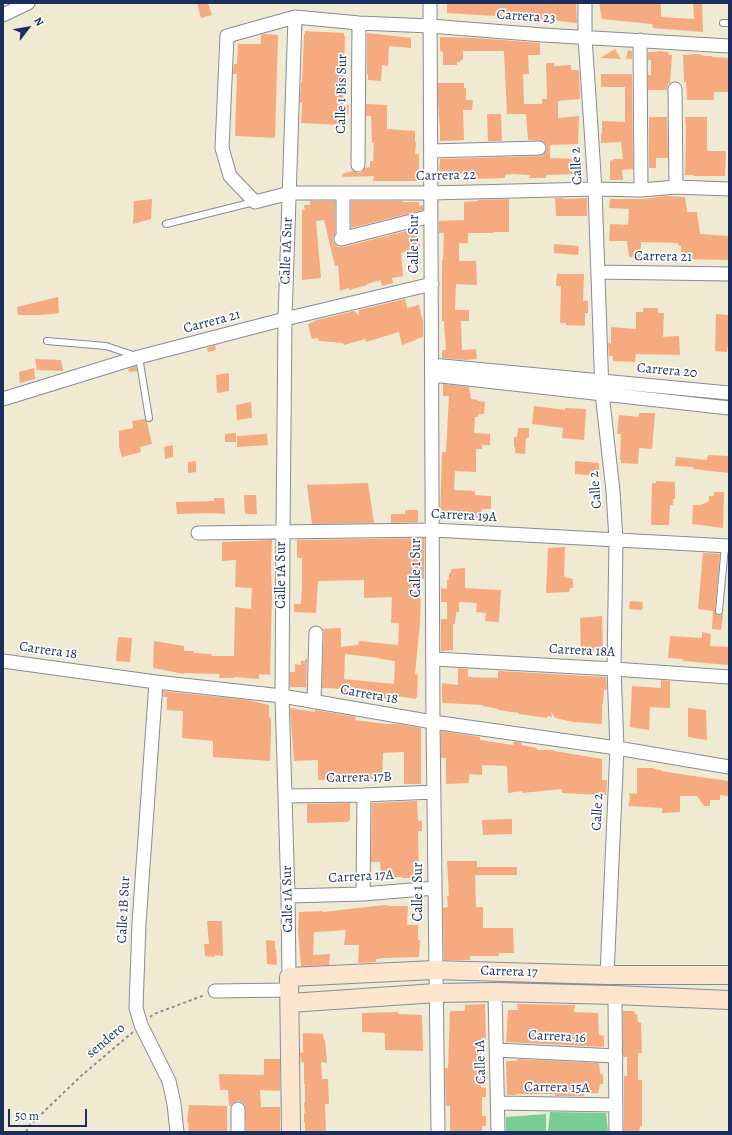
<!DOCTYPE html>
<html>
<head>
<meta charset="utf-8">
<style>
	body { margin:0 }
	#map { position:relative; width:732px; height:1135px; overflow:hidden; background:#efead1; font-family:Alegreya,serif }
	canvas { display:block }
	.frame { position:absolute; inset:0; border:4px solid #1b2f5e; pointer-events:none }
	.north { position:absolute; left:8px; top:8px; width:40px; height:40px; -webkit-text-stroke:3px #fff; paint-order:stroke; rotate:59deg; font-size:11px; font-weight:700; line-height:16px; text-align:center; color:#1b2f5e }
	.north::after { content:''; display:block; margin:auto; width:14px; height:18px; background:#1b2f5e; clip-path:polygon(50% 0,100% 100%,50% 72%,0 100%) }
	.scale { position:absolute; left:8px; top:1109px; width:79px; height:18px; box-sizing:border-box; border:2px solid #1b2f5e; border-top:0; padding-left:5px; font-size:12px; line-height:14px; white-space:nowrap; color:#1b2f5e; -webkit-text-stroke:3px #fff; paint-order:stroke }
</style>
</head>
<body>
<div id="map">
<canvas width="732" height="1135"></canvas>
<div class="frame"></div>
<div class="north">N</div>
<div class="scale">50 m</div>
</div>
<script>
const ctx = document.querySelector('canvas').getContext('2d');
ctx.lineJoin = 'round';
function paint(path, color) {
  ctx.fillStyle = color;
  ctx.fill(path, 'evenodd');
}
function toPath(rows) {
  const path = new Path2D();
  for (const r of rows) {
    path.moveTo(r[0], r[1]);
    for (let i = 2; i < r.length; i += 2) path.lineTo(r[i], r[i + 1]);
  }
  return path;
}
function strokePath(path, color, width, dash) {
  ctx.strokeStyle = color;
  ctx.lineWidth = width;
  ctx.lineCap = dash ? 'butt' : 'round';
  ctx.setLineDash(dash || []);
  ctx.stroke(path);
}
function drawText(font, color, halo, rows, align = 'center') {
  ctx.font = font + ' Alegreya,serif';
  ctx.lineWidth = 3.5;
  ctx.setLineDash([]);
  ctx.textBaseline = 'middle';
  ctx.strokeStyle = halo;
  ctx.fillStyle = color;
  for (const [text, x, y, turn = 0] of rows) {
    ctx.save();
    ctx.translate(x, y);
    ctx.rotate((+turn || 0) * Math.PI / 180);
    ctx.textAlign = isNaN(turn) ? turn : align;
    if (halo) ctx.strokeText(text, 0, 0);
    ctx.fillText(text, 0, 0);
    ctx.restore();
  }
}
paint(toPath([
	[550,1112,606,1113,608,1132,548,1132],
	[546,1114,546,1132,506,1132,506,1117]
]), '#78cd91');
paint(toPath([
	[197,3,208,3,212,15,201,18],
	[447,3,576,3,577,23,538,19,514,21,513,17,447,13],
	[599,3,661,3,661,17,694,19,693,3,702,3,703,32,653,28,652,24,602,19],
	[305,31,344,33,344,36,345,36,343,105,349,105,348,115,343,115,342,125,301,123,302,103,300,103,301,82,302,82,304,34,305,34],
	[367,33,411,38,411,48,389,46,388,66,382,65,381,81,368,80,368,74,367,74],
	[263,34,278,35,275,138,235,136,237,74,233,74,234,64,237,64,238,44,261,44,261,35],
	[440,37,476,38,540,43,540,55,528,55,529,74,523,74,524,104,542,104,542,99,547,99,546,63,554,63,554,66,571,65,571,70,579,70,580,99,558,101,558,118,579,116,578,144,550,145,550,158,578,159,578,174,546,175,546,178,530,178,530,175,512,174,505,175,505,178,471,179,471,176,462,176,462,174,439,175,440,159,539,156,543,155,546,151,547,148,546,144,542,141,528,140,526,114,507,114,504,51,463,51,463,60,461,60,460,62,457,62,457,65,443,65,443,52,440,51],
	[615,49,621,59,600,58],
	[628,50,632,51,632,59,626,59],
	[657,51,668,52,669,55,672,55,670,83,668,83,667,90,648,90,648,75,651,75,651,60,648,60,648,52,657,52],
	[696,54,703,55,703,56,712,56,712,57,729,58,729,92,714,92,714,100,687,100,686,82,684,82,683,55],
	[601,74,632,74,633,169,622,170,623,180,610,180,610,161,613,160,613,159,623,159,621,142,601,143,601,134,602,134,602,121,625,122,625,87,601,87],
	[438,83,464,83,464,88,466,88,466,100,473,100,472,110,463,110,464,140,440,141,440,128,438,102],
	[366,104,387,105,387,129,415,131,415,142,416,142,415,154,419,154,419,181,373,181,374,176,343,177,342,174,353,171,358,173,362,172,365,168,370,167,370,161,373,161,374,143,372,143,371,116,366,116],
	[487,114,501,114,502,141,488,141],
	[649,117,667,117,668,158,656,158,656,168,649,168],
	[685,117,707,117,707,151,726,151,725,176,694,176,694,175,685,175,686,127],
	[666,196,685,197,687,212,697,212,700,234,729,236,729,260,681,259,681,246,679,246,678,243,641,242,641,258,629,257,627,241,609,241,610,224,628,225,629,209,609,208,610,199,642,199],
	[555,198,563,198,564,199,587,198,587,216,556,216],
	[152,199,151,219,133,224,134,201],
	[509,199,509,232,493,232,493,233,468,233,468,243,459,243,459,261,476,261,477,285,456,284,455,310,469,310,469,321,461,321,462,350,476,349,477,359,465,360,442,358,442,350,446,350,444,321,442,321,442,260,443,260,444,233,439,233,439,221,464,220,464,202,478,201,478,200],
	[310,201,335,201,335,234,333,237,333,241,335,244,338,247,343,247,418,228,420,248,401,253,403,276,392,278,393,283,382,286,381,280,367,284,367,285,349,290,349,288,340,291,338,265,335,266,324,220,316,221,321,278,302,280,302,210,305,210,304,205,310,205],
	[351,201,403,201,403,202,419,202,419,206,423,205,423,210,351,228],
	[554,244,579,246,578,255,554,253],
	[557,274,584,274,583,301,588,301,588,313,585,313,585,326,566,325,566,323,560,323,561,286,556,286],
	[58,297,59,313,42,315,18,315,17,307],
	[405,299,407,308,419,305,423,322,423,337,416,339,416,340,402,345,399,332,366,342,365,339,344,345,343,343,319,341,318,338,312,339,308,324,314,322,314,321,354,311,359,316,359,310],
	[643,308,658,308,658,313,664,313,663,337,679,336,680,355,636,354,635,362,613,361,613,356,609,356,608,343,611,344,611,327,636,329,636,312,643,312],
	[716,314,729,315,729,345,728,345,727,352,715,351],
	[215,345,216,350,208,352,207,348],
	[35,359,61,360,63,371,37,370],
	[136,366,137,371,129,372,128,369],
	[34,368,35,379,20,383,19,372],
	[229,373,229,391,217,393,216,375],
	[443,384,469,387,471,399,478,400,478,401,485,402,484,414,478,414,478,417,475,417,474,433,490,434,490,445,482,445,482,449,476,449,476,472,455,471,454,490,475,491,475,495,491,496,491,509,482,509,482,518,475,517,475,519,440,518,442,452,446,452,449,396,443,396],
	[251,402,252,418,237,420,236,405],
	[534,406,565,410,565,408,586,409,584,440,562,438,563,428,532,424],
	[639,413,655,413,652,449,639,448,638,464,621,463,621,460,620,460,621,434,617,434,619,415,639,417],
	[145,419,147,422,152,444,140,447,141,452,122,457,119,446,119,431,133,428,132,421],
	[518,428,529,428,529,438,526,438,525,454,515,453,515,447,514,447,514,437,517,437],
	[236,433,236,442,225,442,225,434],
	[267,434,268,445,237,447,237,436],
	[173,445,173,457,165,459,164,447],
	[708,455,729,456,729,473,693,469,693,467,675,466,676,457,707,460],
	[196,461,196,472,188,473,188,462],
	[575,461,599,463,599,476,575,474],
	[656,481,675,482,675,499,673,499,673,505,670,505,669,525,651,525,652,483,656,483],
	[368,483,374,523,312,524,307,485],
	[714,492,724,492,723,528,692,524,693,505,701,505,709,501,709,496,714,496],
	[244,495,256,495,257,514,245,514],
	[214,498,224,498,225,514,214,513,177,514,176,502,214,501],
	[405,510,418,510,418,522,391,523,391,514,405,514],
	[424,538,424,579,421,579,420,623,415,674,418,675,417,697,416,697,416,699,390,695,390,699,353,695,343,696,344,689,322,688,324,633,323,629,341,628,341,647,358,645,359,641,398,645,399,623,391,623,392,597,364,598,364,580,318,581,316,613,294,612,294,604,301,604,302,585,302,558,297,558,297,540],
	[345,654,380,658,380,659,395,661,394,684,344,679],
	[272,540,271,569,272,594,270,675,259,674,259,679,234,677,234,678,219,678,220,674,184,673,184,674,153,668,154,641,184,646,184,651,194,651,194,653,212,654,211,656,234,656,235,607,251,609,252,588,235,587,236,560,222,561,222,542],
	[565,547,564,577,573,579,573,588,570,588,569,592,546,593,548,548],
	[703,553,720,554,715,611,717,615,721,615,723,614,721,630,712,629,713,611,698,609],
	[465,568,465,588,501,590,499,622,485,621,486,613,476,612,477,603,459,602,459,612,456,612,455,624,453,624,453,650,441,651,441,619,447,619,447,602,441,602,441,588,447,589,447,580,449,580,449,573,451,573,451,569],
	[630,601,643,602,642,610,629,609],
	[602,616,603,650,581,652,580,618],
	[702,632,711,634,710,646,729,647,729,665,683,661,683,659,668,658,670,636,702,638],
	[118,637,132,638,130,662,116,661],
	[305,659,307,659,306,688,304,687,290,687,290,672,295,672,295,664,301,665,301,661,305,661],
	[458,668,468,669,468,677,498,678,498,671,606,677,607,690,604,689,603,704,602,704,602,724,573,722,555,718,551,711,552,717,548,716,547,718,519,714,519,713,498,710,499,709,483,706,483,705,444,703,442,702,442,683,458,685],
	[661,680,670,681,670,708,650,707,649,730,630,727,632,686,661,688],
	[163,691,248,700,269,705,269,717,271,718,271,733,270,761,213,757,213,741,182,738,183,711,167,710,167,697,163,697],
	[290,708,315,712,315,710,356,717,355,720,385,724,398,724,421,728,421,784,404,784,404,752,383,753,382,779,318,780,318,760,294,761],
	[688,708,706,710,707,740,688,737],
	[441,731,480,737,480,740,513,745,514,741,522,743,521,745,537,748,537,750,554,750,554,751,602,759,602,780,607,780,606,795,562,793,562,789,522,793,522,791,508,793,507,766,482,765,482,775,469,774,469,783,446,784,446,758,441,758],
	[637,768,654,768,654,769,661,770,661,771,693,776,729,781,729,796,720,795,720,800,710,800,710,806,704,806,697,796,680,796,680,812,662,813,662,808,628,806,630,800,629,793,637,794],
	[417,801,418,821,422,821,422,831,418,831,419,878,402,878,401,877,381,877,380,862,371,862,372,803],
	[350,803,350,820,347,822,307,823,307,804],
	[512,819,512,834,483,835,482,820],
	[447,861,477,861,477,867,517,867,517,875,475,875,476,907,483,907,483,928,513,928,514,953,499,953,499,955,498,956,470,956,470,960,444,960,443,908,448,907,447,896,449,896],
	[385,905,389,906,408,906,407,925,418,925,418,940,420,940,419,957,384,958,376,959,376,962,358,963,359,945,344,945,346,930,333,931,314,932,313,955,330,954,329,965,301,966,298,930,299,912,323,911,323,912],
	[207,921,222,921,223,956,215,955,215,957,205,956,204,944,209,944],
	[266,940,275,941,275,949,276,949,277,965,267,964],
	[485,1004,486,1040,481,1040,481,1087,486,1088,486,1097,482,1097,482,1116,486,1116,486,1126,482,1126,482,1132,450,1132,450,1106,446,1106,445,1068,448,1068,450,1011,465,1011,465,1005],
	[517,1004,575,1005,574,1012,598,1013,599,1035,604,1036,604,1047,506,1042,508,1010,518,1010],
	[623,1011,634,1011,635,1014,637,1014,638,1022,641,1023,642,1053,638,1053,638,1080,642,1080,642,1126,640,1126,639,1132,624,1132,624,1076,627,1076,627,1057,624,1057,623,1054],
	[398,1012,398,1014,422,1015,423,1051,385,1050,385,1033,362,1032,362,1013],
	[303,1033,323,1034,324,1040,325,1040,327,1063,321,1062,322,1079,328,1079,329,1104,325,1104,326,1132,305,1132,305,1122,304,1122,304,1113,305,1113,304,1103,305,1103,305,1084,304,1084,304,1062,301,1062,300,1052,303,1053],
	[264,1059,280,1059,280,1091,260,1090,261,1107,280,1107,280,1132,246,1132,245,1105,242,1102,238,1101,234,1102,231,1106,229,1106,228,1090,220,1090,219,1074,264,1075],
	[517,1059,599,1063,600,1074,603,1074,603,1084,600,1084,598,1093,584,1094,584,1096,555,1096,555,1094,516,1094,516,1095,507,1095,506,1061,517,1061],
	[189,1105,227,1106,227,1132,189,1132,188,1122,187,1122]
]), '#f5aa7f');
const lane = toPath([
	[723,23,729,23],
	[166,224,254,202],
	[47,341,106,346,139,357,149,418],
	[719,611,725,546]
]);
const street = toPath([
	[430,3,433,722,438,1132],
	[585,3,585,37,595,189,602,393,613,491,616,540,614,669,617,748,607,975],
	[3,15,28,3],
	[640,40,641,190],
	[729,46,543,35,430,26,359,23,295,17,227,36,222,148,230,176,255,202,290,193,431,193,595,189,641,190,676,187,729,189],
	[675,89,676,187],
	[431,151,539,148],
	[358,165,359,23],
	[343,193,343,233],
	[341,239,431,216],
	[598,272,729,274],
	[432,365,729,393],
	[432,375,729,408],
	[3,399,139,357,285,319,432,284],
	[198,533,433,530,729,546],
	[434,659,614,669,729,677],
	[3,661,156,682,282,696,433,722,617,748,729,767],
	[156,682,139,923,136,1008,141,1025,169,1081,174,1104,177,1132],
	[314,702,316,633],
	[285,796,364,795,434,792],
	[363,894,364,795],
	[288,896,363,894,435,888],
	[289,977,288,896,282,696,283,532,285,319,295,17],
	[215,991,288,990],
	[495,992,498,1132],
	[615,995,616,1132],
	[496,1050,616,1056],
	[498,1103,616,1105],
	[238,1132,238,1109]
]);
const secondary = toPath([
	[290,1003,436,993,495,992,615,995,729,1000],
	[291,1132,289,977,435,970,607,975,729,975]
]);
strokePath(lane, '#858c98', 8);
strokePath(street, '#858c98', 15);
strokePath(secondary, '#858c98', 20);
strokePath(toPath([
	[150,1017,154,1014,205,995],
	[26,1132,29,1126,81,1076,133,1032]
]), '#858c98', 2, [3, 3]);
strokePath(lane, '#fff', 6);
strokePath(street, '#fff', 13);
strokePath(secondary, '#fbe5cf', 18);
drawText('14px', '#1b2f5e', '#fff', [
	["Carrera 23",526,17,4],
	["Calle 1 Bis Sur",342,94,-89],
	["Calle 2",577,166,-93],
	["Carrera 22",446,176,-1],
	["Calle 1 Sur",415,244,-90],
	["Calle 1A Sur",287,251,-88],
	["Carrera 21",663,257,1],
	["Carrera 21",212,322,-15],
	["Carrera 20",667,371,5],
	["Calle 2",596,490,-95],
	["Carrera 19A",464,516,3],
	["Calle 1 Sur",417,568,-90],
	["Calle 1A Sur",282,575,-90],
	["Carrera 18",48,651,8],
	["Carrera 18A",582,651,3],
	["Carrera 18",369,695,10],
	["Carrera 17B",359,778,-1],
	["Calle 2",598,812,-87],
	["Carrera 17A",361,877,-3],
	["Calle 1 Sur",419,892,-90],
	["Calle 1A Sur",288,899,-91],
	["Calle 1B Sur",124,910,-87],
	["Carrera 17",509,972,2],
	["Carrera 16",557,1037,3],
	["sendero",106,1041,-40],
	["Calle 1A",481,1062,-92],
	["Carrera 15A",557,1088,1]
]);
</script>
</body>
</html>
